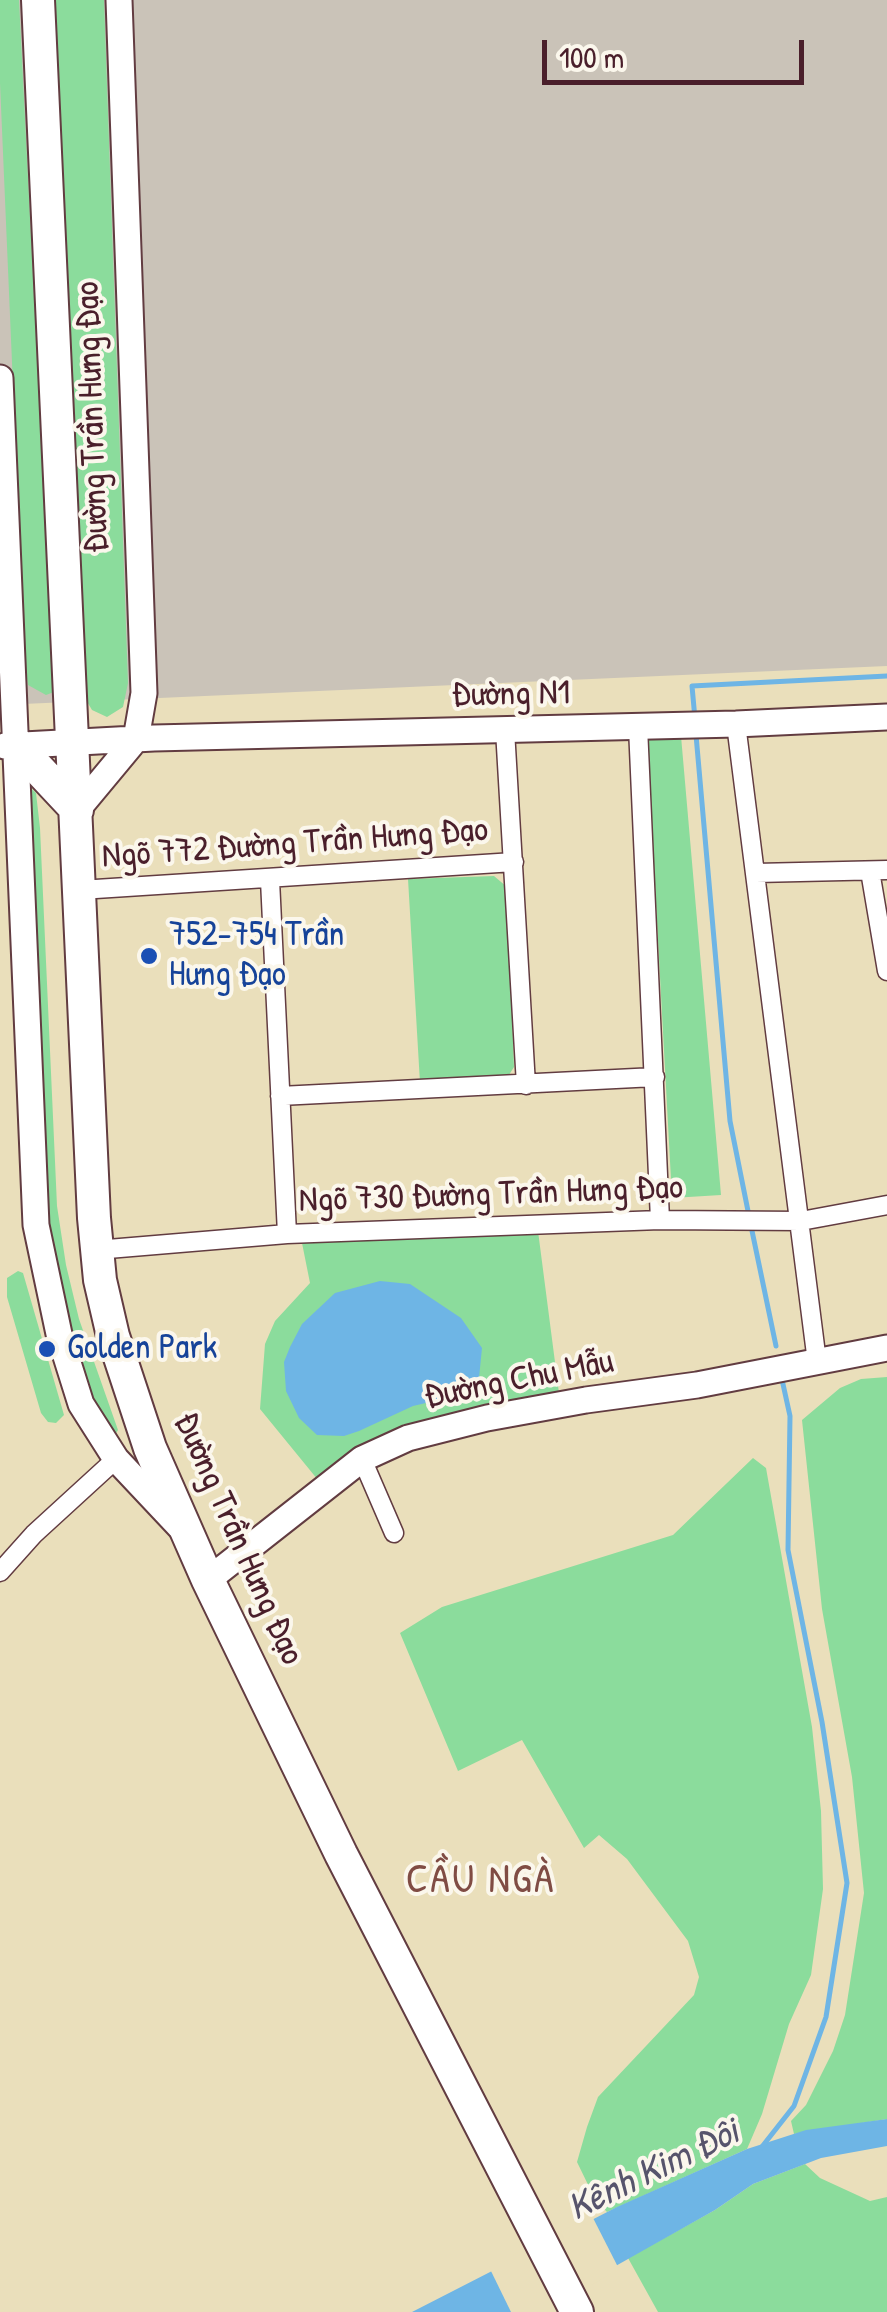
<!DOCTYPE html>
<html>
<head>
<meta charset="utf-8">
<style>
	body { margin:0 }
	#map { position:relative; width:887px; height:2312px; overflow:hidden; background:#eadfbb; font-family:"Patrick Hand",sans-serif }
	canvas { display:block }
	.scale { position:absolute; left:542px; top:40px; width:262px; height:45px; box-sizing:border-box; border:5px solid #4a1f2b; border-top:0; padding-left:12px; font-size:30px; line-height:35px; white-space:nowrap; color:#4a1f2b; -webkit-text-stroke:8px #fbf7ec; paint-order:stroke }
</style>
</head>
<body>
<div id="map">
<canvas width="887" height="2312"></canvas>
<div class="scale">100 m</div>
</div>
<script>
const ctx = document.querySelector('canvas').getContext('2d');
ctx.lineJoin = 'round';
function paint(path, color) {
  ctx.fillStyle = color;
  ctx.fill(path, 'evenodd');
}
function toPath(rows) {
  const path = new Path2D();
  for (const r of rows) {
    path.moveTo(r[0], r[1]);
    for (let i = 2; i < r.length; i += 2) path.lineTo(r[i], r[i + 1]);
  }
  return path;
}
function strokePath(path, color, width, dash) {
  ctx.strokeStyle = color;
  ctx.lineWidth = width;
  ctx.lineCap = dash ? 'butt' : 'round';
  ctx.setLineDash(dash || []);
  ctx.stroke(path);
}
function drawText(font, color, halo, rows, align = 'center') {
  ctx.font = font + ' "Patrick Hand",sans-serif';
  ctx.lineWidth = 8;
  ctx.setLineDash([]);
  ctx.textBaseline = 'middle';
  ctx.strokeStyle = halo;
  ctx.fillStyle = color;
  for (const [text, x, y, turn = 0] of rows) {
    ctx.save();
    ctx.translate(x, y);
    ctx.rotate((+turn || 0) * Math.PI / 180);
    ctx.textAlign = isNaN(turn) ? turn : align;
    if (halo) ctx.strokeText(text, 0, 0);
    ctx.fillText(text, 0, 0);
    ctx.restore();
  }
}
paint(toPath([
	[0,0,887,0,887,666,0,705]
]), '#cac3b8');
paint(toPath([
	[0,0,19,0,54,692,46,695,28,685,25,665,0,83],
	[54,0,104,0,128,683,123,707,107,717,92,710,83,695],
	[681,736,721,1195,672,1198,647,737],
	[29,786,36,793,40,828,57,1206,66,1265,79,1319,118,1430,115,1435,95,1402,69,1326,51,1248,43,1191],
	[494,876,507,887,514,1067,507,1078,420,1083,408,879],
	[538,1231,559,1393,318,1480,260,1409,265,1344,275,1321,310,1283,301,1238],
	[18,1271,23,1273,64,1415,56,1423,48,1422,41,1413,7,1297,7,1278],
	[887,1377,887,2119,794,2134,791,2121,806,2105,833,2051,845,2015,864,1893,852,1777,822,1609,802,1420,840,1388,861,1379],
	[753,1458,766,1468,812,1727,821,1811,823,1889,811,1975,789,2024,762,2114,747,2149,607,2212,595,2199,577,2162,587,2127,598,2097,694,1995,699,1977,688,1941,627,1859,599,1835,584,1848,522,1740,458,1771,400,1633,442,1607,673,1535],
	[805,2164,820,2178,870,2201,887,2197,887,2312,658,2312,628,2258,715,2210,753,2184]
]), '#8bdc9c');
paint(toPath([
	[380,1281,410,1284,461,1318,482,1348,479,1378,460,1395,413,1406,359,1431,344,1436,317,1435,299,1418,286,1391,284,1362,290,1347,302,1324,335,1293],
	[887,2119,887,2146,821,2158,753,2184,715,2210,534,2312,412,2312,617,2207,747,2149,806,2130]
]), '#6eb5e5');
paint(toPath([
	[592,2216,619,2269,544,2312,511,2312,489,2267]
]), '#eadfbb');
strokePath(toPath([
	[695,719,692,686,887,676],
	[696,735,730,1121,749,1216],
	[751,1226,776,1346],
	[761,2148,794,2106,826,2017,847,1883,822,1722,788,1550,790,1416,781,1375]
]), '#6eb5e5', 5);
const street = toPath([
	[736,724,817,1362],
	[638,727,660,1220],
	[505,730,526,1085],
	[870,871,887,971],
	[756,873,887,870],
	[270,880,287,1234],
	[80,890,514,862],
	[280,1096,655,1077],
	[96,1250,287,1234,660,1220,801,1221,887,1205],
	[362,1459,394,1533],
	[0,1572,34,1534,116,1459]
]);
const secondary = toPath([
	[0,378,36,1225,59,1334,81,1404,116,1459,179,1526],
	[5,746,154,738,736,724,887,717],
	[77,810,136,739,144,693,119,0],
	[208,1580,362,1459,408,1438,487,1418,586,1400,697,1385,887,1348]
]);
const highway = toPath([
	[38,0,94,1218,100,1280,113,1336,150,1448,208,1580,341,1854,577,2312],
	[17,746,77,810]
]);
strokePath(street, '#623c41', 21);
strokePath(secondary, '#623c41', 29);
strokePath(highway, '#623c41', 36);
strokePath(street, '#fff', 18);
strokePath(secondary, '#fff', 25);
strokePath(highway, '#fff', 32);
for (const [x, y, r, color] of [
	[149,956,10,"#1a4fb4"],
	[47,1349,10,"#1a4fb4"]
]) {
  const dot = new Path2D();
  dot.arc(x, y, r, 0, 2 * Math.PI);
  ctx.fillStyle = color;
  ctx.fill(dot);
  strokePath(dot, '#fbf7ec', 4);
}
drawText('35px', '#4a1f2b', '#fbf7ec', [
	["Đường Trần Hưng Đạo",93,417,-92],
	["Đường N1",511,695,-1],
	["Ngõ 772 Đường Trần Hưng Đạo",295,844,-4],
	["Ngõ 730 Đường Trần Hưng Đạo",491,1195,-2],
	["Đường Chu Mẫu",519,1380,-11],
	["Đường Trần Hưng Đạo",238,1539,66]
]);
drawText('35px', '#164399', '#fbf7ec', [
	["752-754 Trần",169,936],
	["Hưng Đạo",169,976],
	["Golden Park",67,1349]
], 'left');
drawText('italic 38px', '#57546c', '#fbf7ec', [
	["Kênh Kim Đôi",654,2171,-26]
]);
ctx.letterSpacing = '2.5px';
drawText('40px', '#804c44', '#fbf7ec', [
	["CẦU NGÀ",481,1881]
]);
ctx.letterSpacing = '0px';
</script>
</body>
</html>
